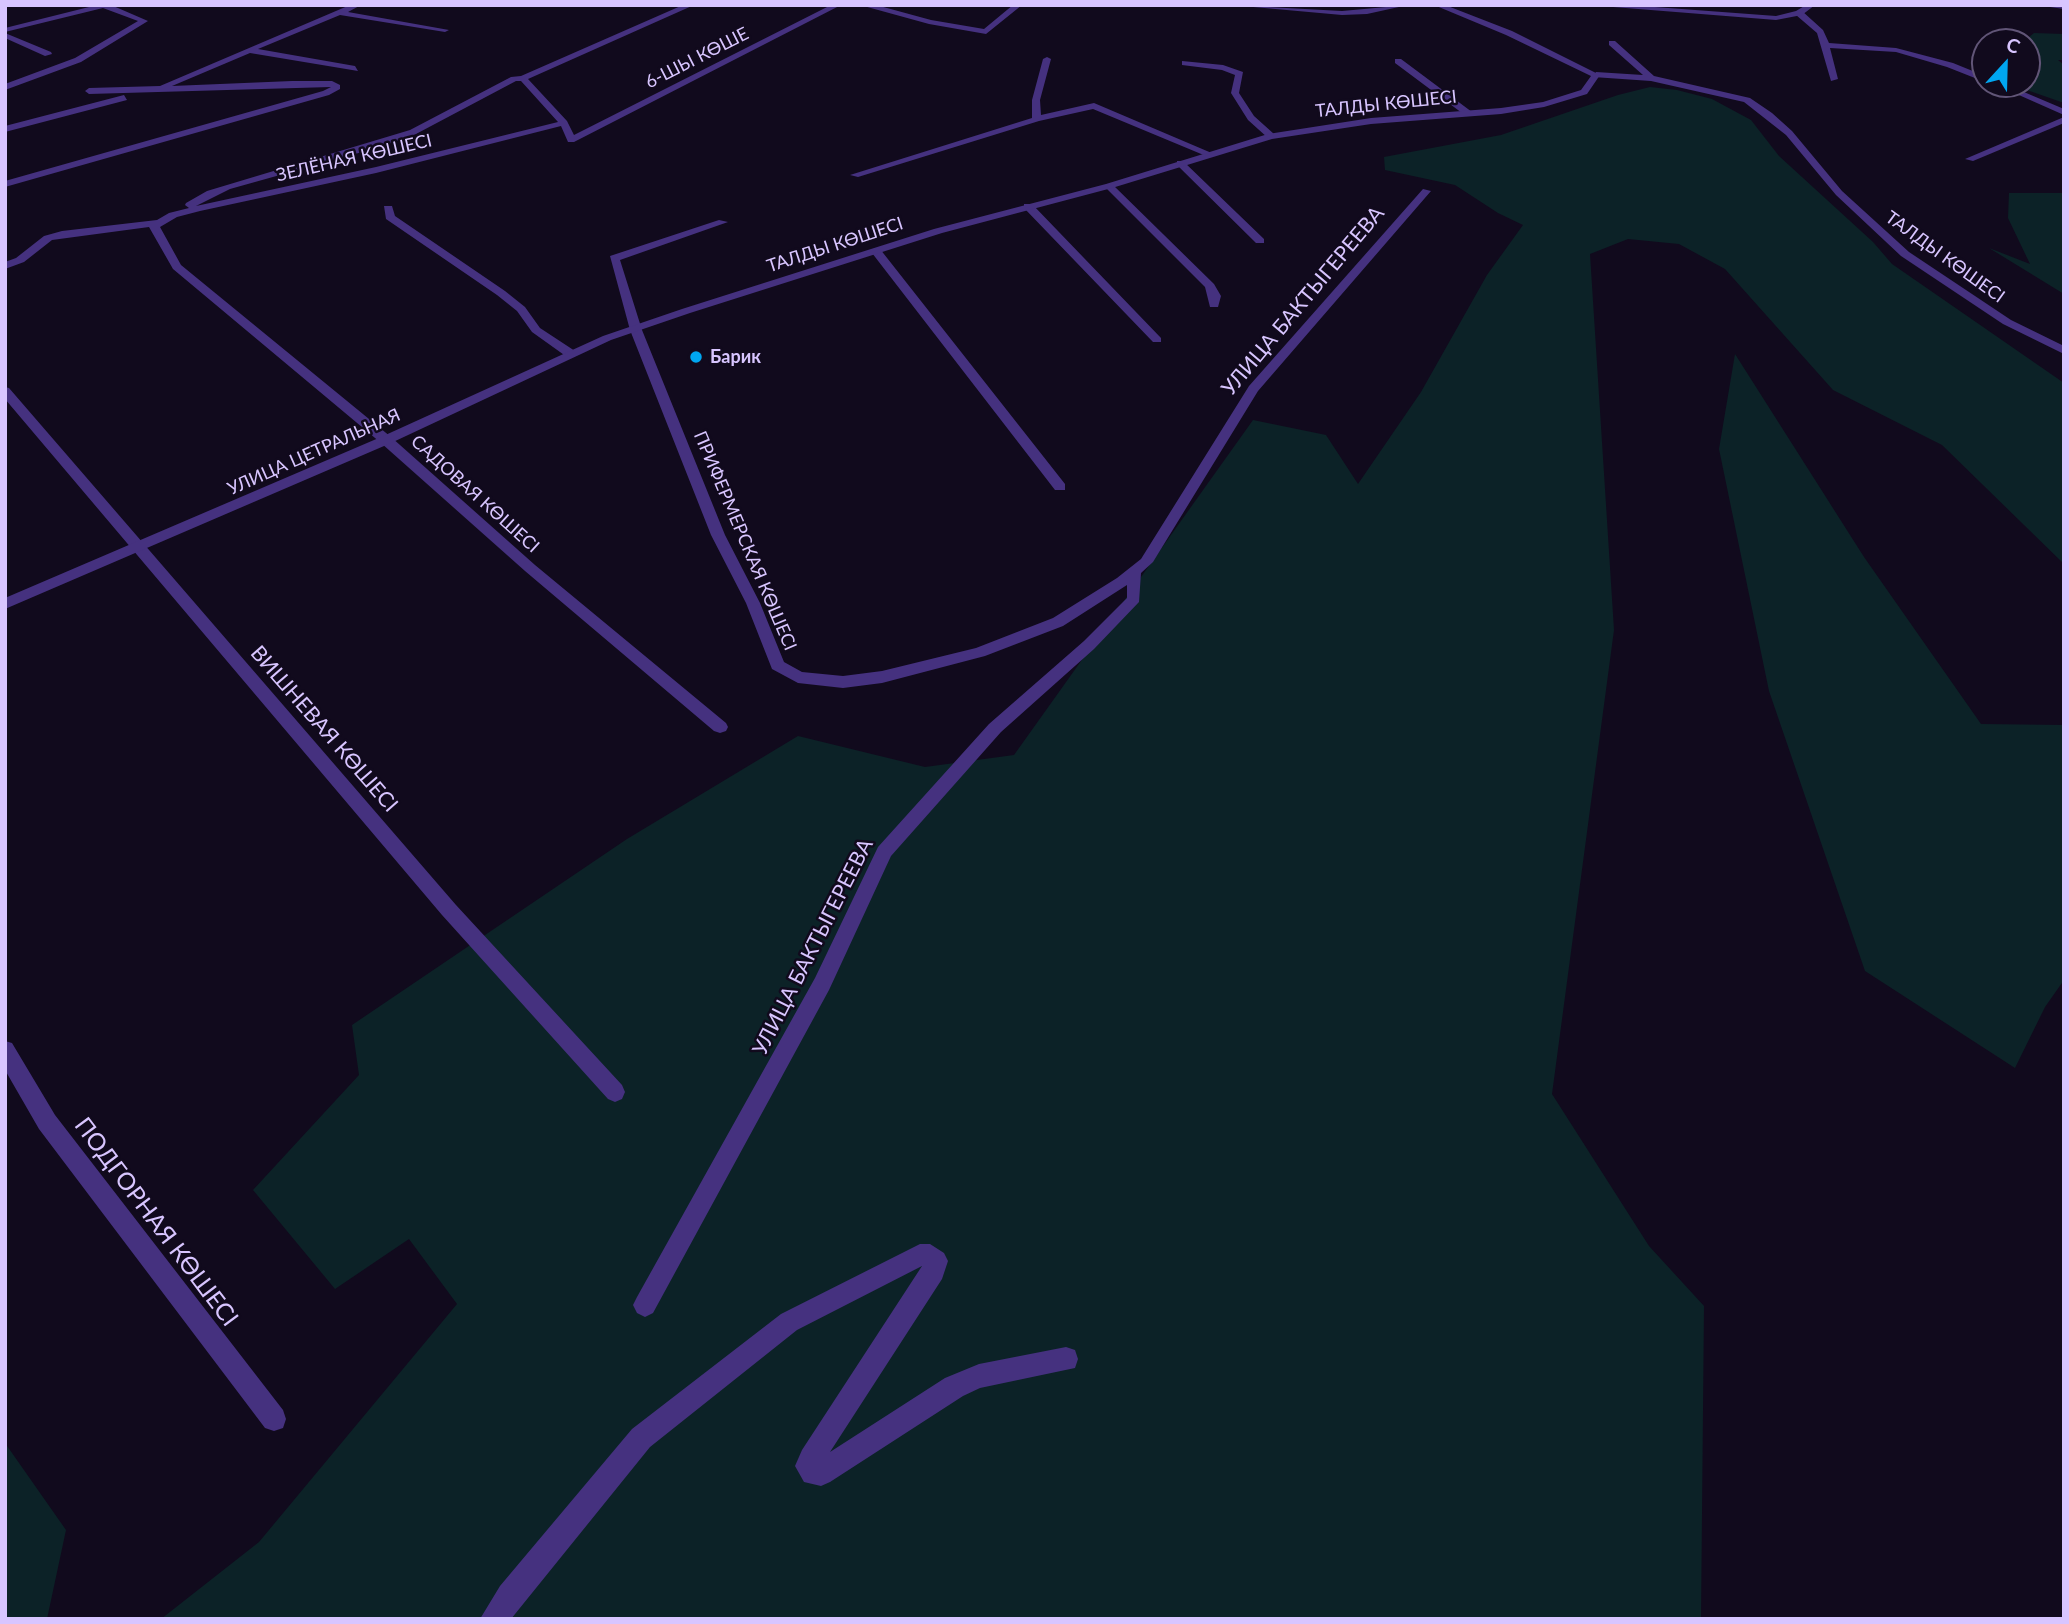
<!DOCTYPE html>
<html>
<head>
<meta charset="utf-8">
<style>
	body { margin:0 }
	#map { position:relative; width:2069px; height:1624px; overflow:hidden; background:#110a1d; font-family:Lato,sans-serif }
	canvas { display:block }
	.frame { position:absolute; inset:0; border:7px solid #d8c5ff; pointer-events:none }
	.north { position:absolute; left:1971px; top:28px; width:70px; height:70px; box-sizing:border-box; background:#110a1d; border:2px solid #615577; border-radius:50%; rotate:22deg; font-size:19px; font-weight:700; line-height:28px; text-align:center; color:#d8c5ff }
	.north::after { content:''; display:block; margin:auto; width:24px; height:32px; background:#00a6f0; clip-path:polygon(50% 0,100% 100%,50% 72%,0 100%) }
</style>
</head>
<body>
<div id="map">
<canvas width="2069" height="1624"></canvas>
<div class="frame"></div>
<div class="north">С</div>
</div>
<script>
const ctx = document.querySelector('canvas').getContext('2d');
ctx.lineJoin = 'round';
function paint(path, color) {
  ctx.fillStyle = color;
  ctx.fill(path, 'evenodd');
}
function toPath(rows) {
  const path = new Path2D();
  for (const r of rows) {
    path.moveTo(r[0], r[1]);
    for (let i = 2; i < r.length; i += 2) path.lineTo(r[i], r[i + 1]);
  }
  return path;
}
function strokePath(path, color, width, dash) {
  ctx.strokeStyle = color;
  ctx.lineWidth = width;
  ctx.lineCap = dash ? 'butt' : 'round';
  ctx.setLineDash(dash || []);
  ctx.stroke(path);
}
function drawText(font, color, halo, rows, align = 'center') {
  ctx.font = font + ' Lato,sans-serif';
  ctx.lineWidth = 5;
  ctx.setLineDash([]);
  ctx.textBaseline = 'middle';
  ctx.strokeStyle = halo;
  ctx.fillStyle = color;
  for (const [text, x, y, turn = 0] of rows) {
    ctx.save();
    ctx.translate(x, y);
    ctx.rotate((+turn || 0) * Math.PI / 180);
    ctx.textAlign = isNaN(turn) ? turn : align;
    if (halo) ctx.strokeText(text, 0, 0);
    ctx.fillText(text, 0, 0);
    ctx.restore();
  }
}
paint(toPath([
	[2034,33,2064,34,2064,60,2058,60,2064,65,2064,103,2024,89,2020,84,2027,84,2027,42,2023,42],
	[1650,87,1677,90,1712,99,1751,120,1779,156,1873,242,1892,264,2064,383,2064,564,1942,445,1833,390,1725,269,1679,244,1628,239,1590,254,1614,630,1552,1094,1649,1246,1704,1306,1701,1619,161,1619,259,1542,457,1304,409,1239,335,1289,253,1190,359,1075,352,1025,627,839,798,736,925,767,1014,755,1253,420,1326,435,1358,484,1421,392,1487,275,1523,225,1498,213,1455,185,1385,170,1384,157,1501,135,1618,95],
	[2009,193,2064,193,2064,294,1989,248,2030,264,2008,218],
	[1735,354,1864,557,1981,724,2064,725,2064,980,2045,1007,2015,1068,1865,971,1769,691,1719,449],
	[5,1443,66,1530,47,1619,5,1619]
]), '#0c2227');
paint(toPath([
	[97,5,111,5,148,21,81,62,5,90,5,84,75,58,138,21,103,8,5,32,5,28,97,5],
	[350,5,361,5,348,12,449,30,445,32,340,15,258,49,355,66,358,71,250,53,172,86,292,81,332,81,340,85,340,89,329,95,5,187,5,181,323,91,331,87,89,94,85,91,89,88,160,86,350,5],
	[683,5,694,5,528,79,567,121,574,135,831,5,841,5,574,142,568,142,561,126,376,173,200,211,177,217,160,227,181,265,391,437,535,565,726,723,728,727,726,731,720,733,714,731,525,571,381,443,173,269,149,227,52,240,24,262,5,269,5,262,16,258,44,236,62,231,157,220,169,213,189,208,185,205,186,203,207,191,410,130,511,77,521,76,683,5],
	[516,81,521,81,558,122,376,167,196,206,230,189,380,147,416,134,516,81],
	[860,5,876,5,931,20,984,29,1013,5,1022,5,986,34,929,24,860,5],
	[1231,5,1342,11,1408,5,1367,14,1342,15,1231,5],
	[1796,11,1802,11,1823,30,1829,43,1896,48,1953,63,1985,76,1985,82,1947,67,1896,52,1830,48,1838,79,1831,81,1817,33,1796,15,1796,11],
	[5,33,51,52,52,54,45,56,5,38,5,33],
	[1998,35,2005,37,2001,42,1992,42,1998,35],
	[1609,41,1615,41,1654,76,1750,98,1772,113,1792,131,1842,191,1909,252,2011,320,2064,346,2064,354,2003,324,1901,256,1836,195,1786,135,1744,102,1651,81,1593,77,1596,72,1643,75,1609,45,1609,41],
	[1047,57,1051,59,1040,100,1041,115,1094,103,1214,154,1206,156,1093,109,1039,121,858,177,850,175,1032,118,1032,100,1043,59,1047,57],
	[1395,59,1401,59,1472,112,1472,116,1466,116,1395,63,1395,59],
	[1182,61,1223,65,1243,72,1239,93,1254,116,1274,134,1274,138,1268,138,1248,120,1231,93,1235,75,1222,70,1182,65,1182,61],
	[1994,84,2005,84,2064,109,2064,115,1994,84],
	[124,95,127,100,5,132,5,126,124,95],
	[2064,117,2064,123,1973,161,1965,159,2064,117],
	[1177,161,1183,161,1264,239,1264,243,1256,243,1177,165,1177,161],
	[1106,184,1112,184,1214,284,1221,296,1218,307,1210,307,1205,287,1106,188,1106,184],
	[1423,189,1431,191,1258,391,1153,562,1141,573,1139,602,1094,649,1001,732,891,856,829,990,653,1313,645,1317,637,1313,633,1305,637,1297,815,978,878,847,989,724,1084,641,1127,598,1127,585,1063,626,985,656,882,683,843,688,798,683,772,669,746,603,711,535,630,330,610,256,719,220,728,222,620,260,642,330,725,535,760,603,784,662,802,672,843,676,882,671,976,648,1053,618,1117,578,1141,559,1249,386,1423,189],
	[1024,204,1032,204,1161,338,1161,342,1153,342,1024,208,1024,204],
	[384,206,392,206,395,216,505,291,525,307,540,328,575,351,575,357,567,357,532,332,517,311,497,295,386,219,384,206],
	[872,249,880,249,1065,484,1065,490,1055,490,872,253,872,249],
	[5,387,9,388,456,905,622,1085,625,1092,622,1099,615,1102,608,1099,442,915,5,399,5,387],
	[5,1041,12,1043,55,1115,283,1410,286,1419,283,1428,274,1431,265,1428,39,1129,5,1070,5,1041],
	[920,1244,930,1244,944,1253,948,1261,942,1279,830,1452,945,1378,979,1364,1066,1347,1075,1350,1078,1359,1075,1368,980,1388,963,1396,830,1482,821,1486,804,1482,795,1466,802,1450,922,1266,797,1330,650,1447,511,1619,480,1619,500,1586,632,1429,781,1314,920,1244]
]), '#45317f');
paint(toPath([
	[1434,5,1445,5,1512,31,1600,75,1587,94,1544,107,1501,114,1371,124,1272,139,1112,188,942,233,690,313,611,340,391,443,5,609,5,598,381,437,603,336,682,309,934,229,1106,184,1268,134,1371,118,1501,108,1543,102,1581,90,1591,76,1506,35,1434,5],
	[1588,5,1628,5,1776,16,1796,11,1806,5,1815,5,1802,15,1776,20,1588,5],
	[2049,5,2064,5,2064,9,2050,7,2049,5]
]), '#45317f');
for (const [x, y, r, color] of [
	[696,357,7,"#00a6f0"]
]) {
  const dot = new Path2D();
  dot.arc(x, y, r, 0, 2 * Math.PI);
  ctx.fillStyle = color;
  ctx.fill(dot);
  strokePath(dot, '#110a1d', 2.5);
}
drawText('18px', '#d8c5ff', '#110a1d', [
	["6-ШЫ КӨШЕ",697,58,-27],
	["ТАЛДЫ КӨШЕСІ",1386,104,-6],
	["ЗЕЛЁНАЯ КӨШЕСІ",354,158,-13],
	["ТАЛДЫ КӨШЕСІ",835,245,-18],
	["ТАЛДЫ КӨШЕСІ",1945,257,36],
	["УЛИЦА ЦЕТРАЛЬНАЯ",314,452,-24],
	["САДОВАЯ КӨШЕСІ",475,494,42],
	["ПРИФЕРМЕРСКАЯ КӨШЕСІ",745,541,67]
]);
drawText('bold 18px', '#d8c5ff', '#110a1d', [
	["Барик",710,357]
], 'left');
drawText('21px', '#d8c5ff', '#110a1d', [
	["УЛИЦА БАКТЫГЕРЕЕВА",1303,301,-50],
	["ВИШНЕВАЯ КӨШЕСІ",324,729,49],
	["УЛИЦА БАКТЫГЕРЕЕВА",813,947,-63]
]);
drawText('24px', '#d8c5ff', '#110a1d', [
	["ПОДГОРНАЯ КӨШЕСІ",156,1222,53]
]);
</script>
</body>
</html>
